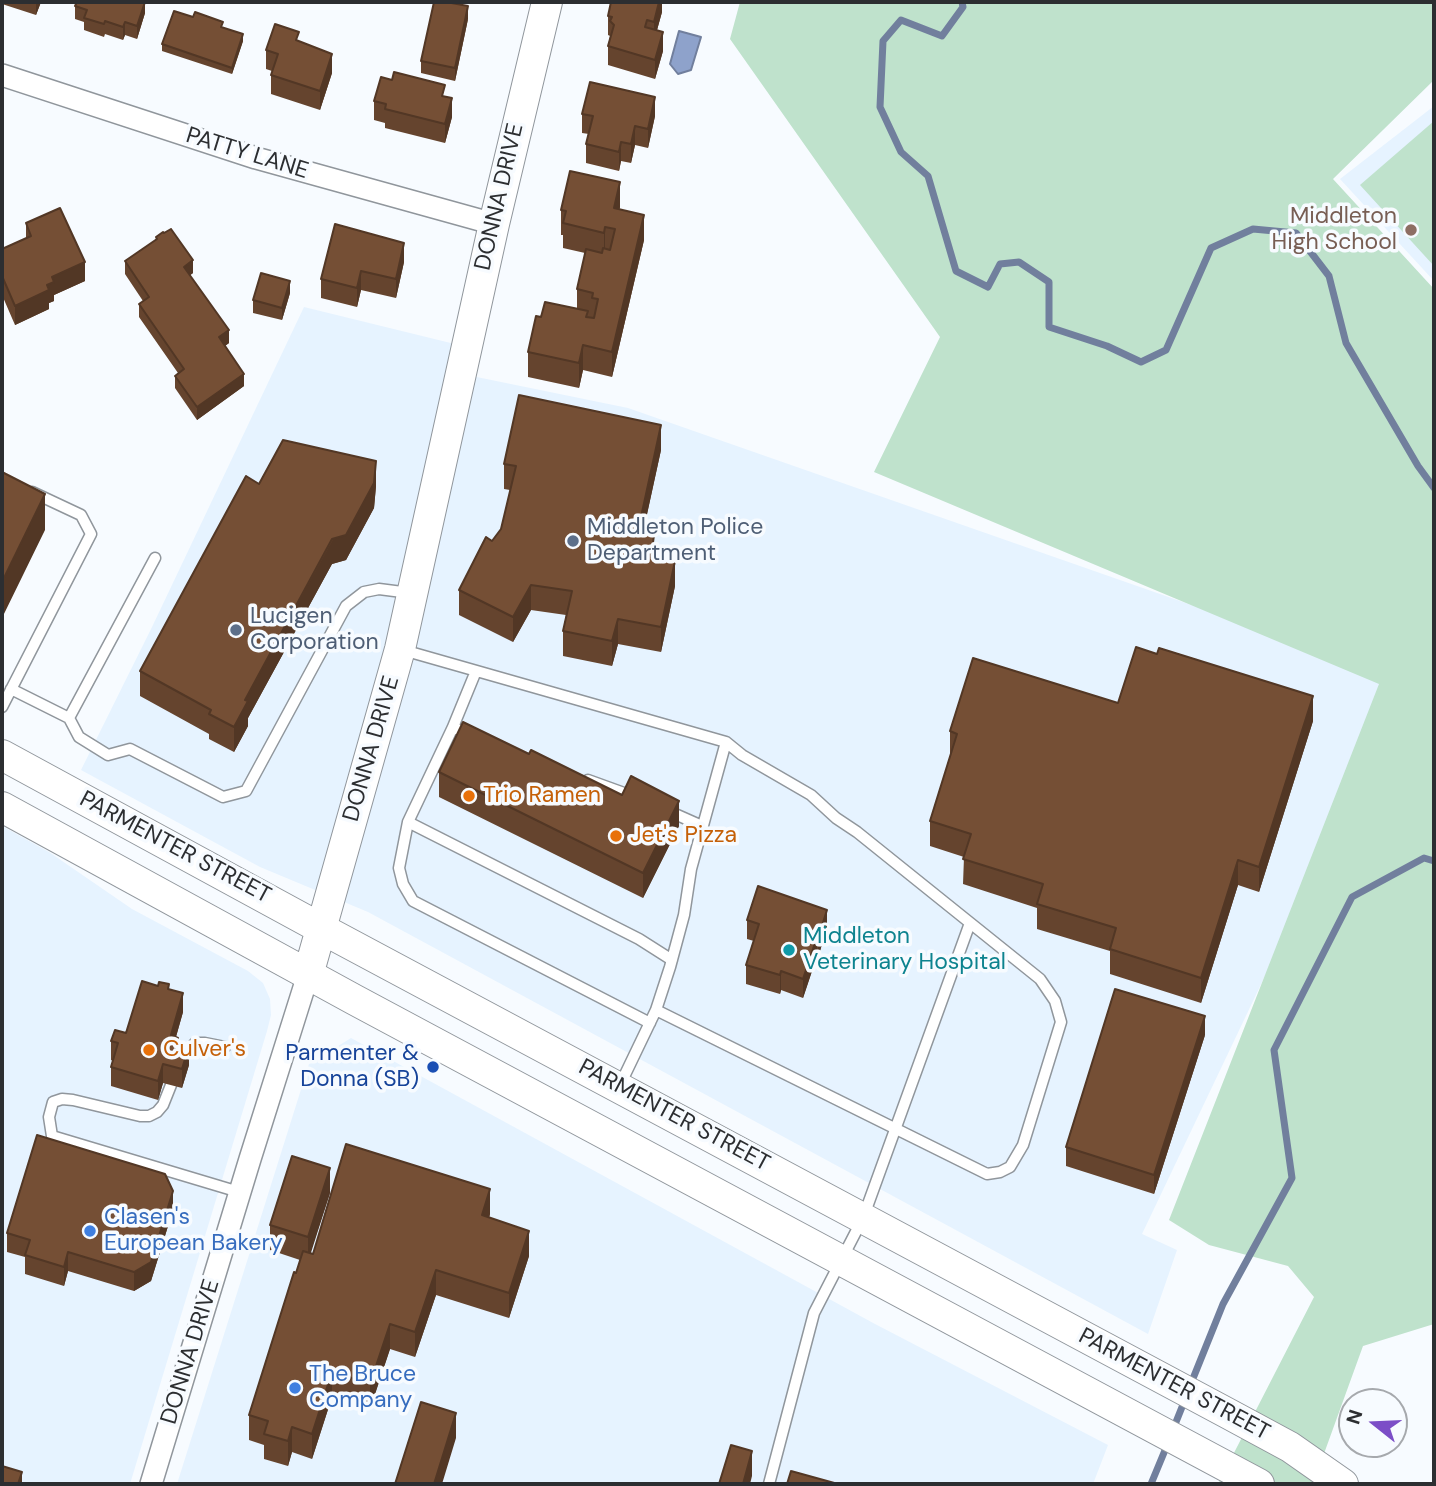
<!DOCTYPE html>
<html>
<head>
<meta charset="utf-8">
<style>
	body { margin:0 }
	#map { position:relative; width:1436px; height:1486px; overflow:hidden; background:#f7fbff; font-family:"DM Sans",sans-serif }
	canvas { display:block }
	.frame { position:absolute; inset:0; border:4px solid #2c2e31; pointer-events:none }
	.north { position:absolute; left:1338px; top:1388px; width:70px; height:70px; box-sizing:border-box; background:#f7fbff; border:2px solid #a6a9ad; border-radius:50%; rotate:288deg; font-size:19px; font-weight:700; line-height:28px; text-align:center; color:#2c2e31 }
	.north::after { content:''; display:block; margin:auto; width:24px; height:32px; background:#7c4ec7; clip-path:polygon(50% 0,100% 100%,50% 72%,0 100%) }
</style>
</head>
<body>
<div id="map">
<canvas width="1436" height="1486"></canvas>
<div class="frame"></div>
<div class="north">N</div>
</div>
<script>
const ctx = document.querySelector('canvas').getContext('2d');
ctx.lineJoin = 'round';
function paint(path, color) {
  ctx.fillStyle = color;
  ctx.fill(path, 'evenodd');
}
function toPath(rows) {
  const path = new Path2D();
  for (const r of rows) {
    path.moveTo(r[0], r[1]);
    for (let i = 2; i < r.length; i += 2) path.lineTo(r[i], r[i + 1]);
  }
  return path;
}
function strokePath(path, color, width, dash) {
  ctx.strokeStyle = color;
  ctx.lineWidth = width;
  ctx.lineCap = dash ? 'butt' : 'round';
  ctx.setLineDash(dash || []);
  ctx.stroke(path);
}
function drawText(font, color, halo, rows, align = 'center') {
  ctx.font = font + ' "DM Sans",sans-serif';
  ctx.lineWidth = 7;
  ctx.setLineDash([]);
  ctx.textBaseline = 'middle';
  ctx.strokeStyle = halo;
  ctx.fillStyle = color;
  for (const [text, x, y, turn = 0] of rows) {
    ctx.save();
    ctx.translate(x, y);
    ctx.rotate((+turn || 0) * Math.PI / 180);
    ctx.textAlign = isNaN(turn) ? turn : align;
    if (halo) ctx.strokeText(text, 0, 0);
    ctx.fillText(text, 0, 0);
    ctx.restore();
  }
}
paint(toPath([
	[1434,106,1434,281,1340,179],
	[304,307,467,347,462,374,628,408,1406,680,1142,1234,1177,1250,1148,1334,368,912,260,867,81,770,152,627],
	[2,826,49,852,132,909,248,971,263,983,270,999,271,1015,267,1031,130,1484,2,1484],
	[351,1038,875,1324,1108,1445,1093,1484,177,1484,309,1064]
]), '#e6f3ff');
paint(toPath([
	[740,2,1434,2,1434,80,1333,179,1434,289,1434,1324,1363,1346,1313,1484,1218,1484,1314,1297,1288,1266,1209,1245,1169,1220,1379,684,874,472,940,337,730,39],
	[1434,121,1434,266,1360,185]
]), '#bfe2cc');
const water = toPath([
	[679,31,701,37,691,70,678,74,670,64,679,31]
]);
paint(water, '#8ea2cb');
strokePath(water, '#717f9d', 2);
strokePath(toPath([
	[962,2,963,7,942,36,901,20,883,41,880,107,901,152,928,176,956,271,988,287,1000,264,1019,262,1049,282,1049,327,1107,346,1141,362,1166,350,1211,248,1253,229,1296,233,1329,276,1346,343,1418,466,1434,488],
	[1190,1386,1223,1304,1292,1178,1274,1050,1352,897,1424,858,1434,861],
	[1172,1432,1186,1397],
	[1151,1484,1168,1443]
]), '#717f9d', 7);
const lane = toPath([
	[155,558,69,718,79,737,108,755,130,749,223,797,246,791,346,606,364,592,379,589,410,593],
	[403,650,726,742,742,755,811,795,836,818,857,832,1040,979,1055,1001,1061,1022,1023,1145,1010,1167,1000,1172,987,1174,656,1010],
	[11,689,69,718],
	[2,707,91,534,81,515,32,492],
	[453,727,476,671],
	[471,736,453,727,408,822,399,868,403,884,413,901,650,1023],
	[588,780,635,797],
	[666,810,702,826],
	[408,822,639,939,672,960],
	[180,1060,195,1043,205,1043,225,1047],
	[171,1085,163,1105,157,1112,149,1116,140,1116,73,1100,62,1099,53,1102,49,1117,52,1136,239,1192],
	[620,1085,656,1010,670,967,684,915,691,869,726,742],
	[769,1484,814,1313,863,1218,970,923]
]);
const street = toPath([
	[2,75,256,158,494,224],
	[151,1484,250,1159,308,975]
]);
const secondary = toPath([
	[2,755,322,929,1227,1413,1290,1447,1343,1484],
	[2,807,355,1000,1259,1484],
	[308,975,400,649,494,224,547,2]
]);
strokePath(lane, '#90969c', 13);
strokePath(street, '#90969c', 24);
strokePath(secondary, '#90969c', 32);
strokePath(lane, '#fff', 10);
strokePath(street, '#fff', 21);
strokePath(secondary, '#fff', 30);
paint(toPath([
	[2,2,41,2,36,15,2,4],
	[662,2,662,12,657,30,663,51,655,79,608,65,608,46,610,36,608,35,608,16],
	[75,6,145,13,137,39,125,35,123,40,105,34,104,37,84,30,84,22,75,19],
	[468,19,455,81,421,73,421,61],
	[223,27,243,41,232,74,162,51,162,44],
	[299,42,332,73,320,110,271,94,271,75,272,71,266,69,266,50],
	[445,96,452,117,445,143,385,128,385,123,374,120,374,101],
	[582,114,655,116,648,148,635,145,631,163,621,161,619,171,586,163,586,144,589,134,582,133],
	[620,207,619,210,644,240,612,377,583,370,579,388,528,377,528,352,541,317,577,309,577,289,585,253,563,248,563,235,561,235,561,210],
	[26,223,85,281,54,295,54,301,49,303,49,309,15,325,2,295,2,249,26,238],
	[156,237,193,273,190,275,229,343,225,346,244,386,197,420,175,388,175,376,178,373,139,317,139,304,143,301,125,274,125,261,156,240],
	[404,262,396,298,361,290,357,307,321,298,321,279],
	[290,293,282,320,253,313,253,300],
	[661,450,643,532,654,557,675,586,661,652,618,644,612,666,563,656,563,631,566,615,531,610,513,642,459,615,459,590,501,529,510,490,504,489,504,464],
	[259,484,376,486,374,508,346,560,332,564,248,718,248,726,234,752,209,739,209,734,140,696,140,671],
	[1118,703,1313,721,1259,892,1238,885,1201,1003,1110,974,1110,951,1037,929,1037,908,963,884,964,857,930,846,930,821,950,756,950,731],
	[529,754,679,826,643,898,439,797,439,772],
	[747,920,827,929,818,957,817,956,803,998,781,990,780,994,746,984,746,965,754,941,747,939],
	[169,989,183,1012,176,1037,189,1065,182,1088,163,1083,158,1100,111,1086,111,1067,113,1061,111,1060,111,1041,126,1033],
	[1205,1035,1154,1194,1066,1166,1066,1147],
	[330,1193,310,1253,313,1254,490,1214,489,1218,529,1256,509,1318,436,1295,415,1357,390,1349,370,1409,332,1397,312,1459,292,1452,288,1466,264,1459,264,1445,249,1440,249,1415,300,1260,270,1250,270,1225],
	[173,1210,151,1281,134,1291,68,1271,64,1286,25,1274,25,1257,7,1252,7,1233]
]), '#65442e');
paint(toPath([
	[36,2,41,2,36,15],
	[145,2,145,13,137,39,137,26],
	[659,2,662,2,662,12,654,41,654,22],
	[468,6,468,19,455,81,455,68],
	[125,22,125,35,123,40,123,27],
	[663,32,663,51,655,79,655,60],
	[243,34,243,41,232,74,232,68],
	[332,54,332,73,320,110,320,91],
	[655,97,655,116,648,148,648,129],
	[452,98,452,117,445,143,445,124],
	[635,126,635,145,631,163,631,144],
	[621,142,621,161,619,171,619,152],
	[620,182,620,207,615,229,614,208],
	[644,215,644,240,612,377,612,352],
	[605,227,605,252,604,258,604,233],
	[404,243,404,262,396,298,396,279],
	[193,260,193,273,184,280,184,267],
	[85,262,85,281,54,295,54,301,49,303,49,309,15,325,15,306,47,285,52,277],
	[361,271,361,290,357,307,357,288],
	[290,281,290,293,282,320,282,308],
	[229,330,229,343,219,350,219,337],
	[583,345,583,370,579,388,579,363],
	[244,374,244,386,197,420,197,407],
	[661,425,661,450,638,556,638,531],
	[376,461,376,486,374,508,346,560,332,564,248,718,248,726,234,752,234,727,245,700],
	[45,494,45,530,2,618,2,582],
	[654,535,654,560,651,557],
	[675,561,675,586,661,652,661,627],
	[531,585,531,610,513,642,513,617],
	[618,619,618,644,612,666,612,641],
	[1313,696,1313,721,1259,892,1259,867],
	[679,801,679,826,643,898,643,873],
	[1238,860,1238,885,1201,1003,1201,978],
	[827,910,827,929,818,957,818,938],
	[817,937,817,956,803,998,803,979],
	[781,971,781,990,780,994,780,975],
	[183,993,183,1012,171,1054,171,1035],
	[1205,1016,1205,1035,1154,1194,1154,1175],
	[189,1046,189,1065,182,1088,182,1069],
	[163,1064,163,1083,158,1100,158,1081],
	[330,1168,330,1193,308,1262,308,1237],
	[490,1189,490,1214,482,1240,482,1215],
	[173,1191,173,1210,151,1281,134,1291,134,1272],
	[529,1231,529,1256,509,1318,509,1293],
	[68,1252,68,1271,64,1286,64,1267],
	[436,1270,436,1295,415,1357,415,1332],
	[390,1324,390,1349,370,1409,370,1384],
	[332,1372,332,1397,312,1459,312,1434],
	[456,1413,456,1438,442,1484,434,1484],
	[292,1427,292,1452,288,1466,288,1441],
	[752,1451,752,1476,750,1484,743,1484],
	[22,1472,22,1484,18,1484]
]), '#523725');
const building = toPath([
	[77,2,145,2,137,26,125,22,123,27,105,21,104,24,84,18,87,10,75,6,77,2],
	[434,2,446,2,468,6,455,68,421,61,434,2],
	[611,2,659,2,654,22,647,20,645,27,663,32,655,60,608,46,614,25,610,21,612,17,608,16,611,2],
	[174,11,193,17,195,12,223,22,221,27,243,34,232,68,162,44,174,11],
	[275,24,299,32,296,40,332,54,320,91,271,75,278,54,266,50,275,24],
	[394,72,445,85,442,96,452,98,445,124,385,109,386,104,374,101,381,77,392,80,394,72],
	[590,82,655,97,648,129,635,126,631,144,621,142,619,152,586,144,593,116,582,114,590,82],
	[570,171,620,182,614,208,644,215,612,352,583,345,579,363,528,352,536,316,541,317,545,302,588,311,586,317,594,318,598,299,592,298,593,293,577,289,586,249,602,253,603,248,610,250,615,229,605,227,604,233,563,223,566,211,561,210,570,171],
	[60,208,85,262,52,277,54,282,47,285,49,290,15,306,2,276,2,249,31,236,26,223,60,208],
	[335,224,404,243,396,279,361,271,357,288,321,279,335,224],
	[171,229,193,260,184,267,229,330,219,337,244,374,197,407,175,376,184,369,139,304,149,297,125,261,157,239,156,237,163,232,164,233,171,229],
	[261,273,290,281,282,308,253,300,261,273],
	[519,395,661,425,638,531,654,535,651,557,675,561,661,627,618,619,612,641,563,631,572,591,531,585,513,617,459,590,486,537,492,541,501,529,516,466,504,464,519,395],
	[283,440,376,461,374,483,346,535,332,539,245,700,248,701,234,727,209,714,211,710,140,671,246,476,259,484,283,440],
	[2,472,45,494,2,582,2,472],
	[1136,647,1157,654,1159,648,1313,696,1259,867,1238,860,1201,978,1110,949,1116,928,1037,904,1043,884,963,859,971,834,930,821,957,734,950,731,973,658,1118,703,1136,647],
	[463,722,529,754,531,750,622,795,631,776,679,801,643,873,439,772,463,722],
	[758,886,827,910,818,938,817,937,803,979,781,971,780,975,746,965,759,924,747,920,758,886],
	[142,981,158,986,159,982,169,984,168,989,183,993,171,1035,178,1038,176,1042,189,1046,182,1069,163,1064,158,1081,111,1067,118,1043,111,1041,115,1030,126,1033,142,981],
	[1115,989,1205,1016,1154,1175,1066,1147,1115,989],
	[37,1135,165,1174,173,1191,151,1262,134,1272,68,1252,64,1267,25,1255,30,1240,7,1233,37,1135],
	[346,1144,490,1189,482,1215,529,1231,509,1293,436,1270,415,1332,390,1324,370,1384,332,1372,312,1434,292,1427,288,1441,264,1434,268,1421,249,1415,294,1272,296,1273,303,1251,313,1254,346,1144],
	[292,1156,330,1168,308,1237,270,1225,292,1156],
	[421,1402,456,1413,434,1484,395,1484,421,1402],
	[731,1445,752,1451,743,1484,719,1484,731,1445],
	[2,1466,22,1472,18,1484,2,1484,2,1466],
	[791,1471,838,1484,787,1484,791,1471]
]);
paint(building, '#754f35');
strokePath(building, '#523725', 2);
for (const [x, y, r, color] of [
	[1411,230,7,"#8d6e63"],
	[573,541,7,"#5c6f8a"],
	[236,630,7,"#5c6f8a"],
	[469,796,7,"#e8710a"],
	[616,836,7,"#e8710a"],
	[789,950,7,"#0f9aa8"],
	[149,1050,7,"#e8710a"],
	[433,1067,7,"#1a4fb4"],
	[90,1231,7,"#3f7fe0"],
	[295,1388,7,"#3f7fe0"]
]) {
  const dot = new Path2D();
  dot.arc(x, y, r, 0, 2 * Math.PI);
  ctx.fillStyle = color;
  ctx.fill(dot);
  strokePath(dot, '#f7fbff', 2.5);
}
drawText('23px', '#2c2e31', '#f7fbff', [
	["PATTY LANE",247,154,17],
	["DONNA DRIVE",500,197,-77],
	["DONNA DRIVE",372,749,-74],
	["PARMENTER STREET",175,848,28],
	["PARMENTER STREET",674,1116,28],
	["DONNA DRIVE",191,1352,-73],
	["PARMENTER STREET",1174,1385,28]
]);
drawText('23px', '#785e54', '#f7fbff', [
	["Middleton",1397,217],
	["High School",1397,243]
], 'right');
drawText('23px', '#4e5e75', '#f7fbff', [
	["Middleton Police",587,528],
	["Department",587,554],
	["Lucigen",250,617],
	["Corporation",250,643]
], 'left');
drawText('23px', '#c56008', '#f7fbff', [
	["Trio Ramen",483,796],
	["Jet's Pizza",630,836],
	["Culver's",163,1050]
], 'left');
drawText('23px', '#0d838f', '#f7fbff', [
	["Middleton",803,937],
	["Veterinary Hospital",803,963]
], 'left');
drawText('23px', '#164399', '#f7fbff', [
	["Parmenter &",419,1054],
	["Donna (SB)",419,1080]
], 'right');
drawText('23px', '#366cbe', '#f7fbff', [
	["Clasen's",104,1218],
	["European Bakery",104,1244],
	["The Bruce",309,1375],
	["Company",309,1401]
], 'left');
</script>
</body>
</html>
